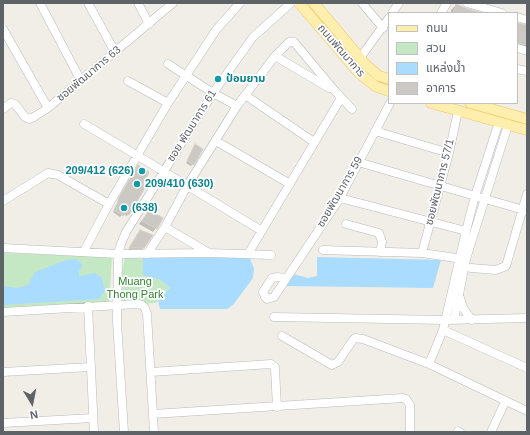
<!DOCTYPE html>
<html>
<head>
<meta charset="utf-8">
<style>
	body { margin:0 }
	#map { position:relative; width:530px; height:435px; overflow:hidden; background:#f1eee7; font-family:Arial,"Noto Sans Thai",sans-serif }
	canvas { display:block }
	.frame { position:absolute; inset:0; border:4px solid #5e6368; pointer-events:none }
	.legend { position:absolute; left:388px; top:12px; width:130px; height:92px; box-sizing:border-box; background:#fff; border:1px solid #bfc1c3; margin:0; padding:5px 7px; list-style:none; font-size:12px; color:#5e6368 }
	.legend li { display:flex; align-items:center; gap:8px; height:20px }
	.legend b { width:20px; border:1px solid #bfc1c3 }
	.north { position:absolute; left:12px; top:383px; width:40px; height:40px; -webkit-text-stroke:3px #fff; paint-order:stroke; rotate:170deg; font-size:11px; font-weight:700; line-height:16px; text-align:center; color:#5e6368 }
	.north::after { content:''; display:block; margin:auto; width:14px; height:18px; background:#5e6368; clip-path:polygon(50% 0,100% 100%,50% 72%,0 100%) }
</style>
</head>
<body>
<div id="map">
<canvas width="530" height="435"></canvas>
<div class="frame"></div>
<ul class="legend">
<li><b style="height:5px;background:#ffefae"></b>ถนน</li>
<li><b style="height:11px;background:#c5e8c4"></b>สวน</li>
<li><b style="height:11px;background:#a9dcff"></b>แหล่งน้ำ</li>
<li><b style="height:11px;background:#ccc9c4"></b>อาคาร</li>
</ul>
<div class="north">N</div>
</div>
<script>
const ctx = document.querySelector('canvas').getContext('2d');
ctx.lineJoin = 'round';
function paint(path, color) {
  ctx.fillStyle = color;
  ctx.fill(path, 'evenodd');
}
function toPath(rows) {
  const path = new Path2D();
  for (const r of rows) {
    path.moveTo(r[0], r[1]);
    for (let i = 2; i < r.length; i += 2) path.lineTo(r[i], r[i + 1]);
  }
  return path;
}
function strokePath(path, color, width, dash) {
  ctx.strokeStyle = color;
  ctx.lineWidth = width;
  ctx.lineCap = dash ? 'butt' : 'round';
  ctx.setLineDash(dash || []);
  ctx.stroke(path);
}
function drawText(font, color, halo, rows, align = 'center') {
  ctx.font = font + ' Arial,"Noto Sans Thai",sans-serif';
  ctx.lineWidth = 3.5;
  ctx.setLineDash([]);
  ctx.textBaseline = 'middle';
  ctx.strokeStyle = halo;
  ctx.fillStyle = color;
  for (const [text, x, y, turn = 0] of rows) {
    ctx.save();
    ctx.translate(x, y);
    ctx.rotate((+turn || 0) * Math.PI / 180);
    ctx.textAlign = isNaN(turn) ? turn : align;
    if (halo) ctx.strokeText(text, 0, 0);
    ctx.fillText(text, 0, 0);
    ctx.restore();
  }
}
paint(toPath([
	[3,253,112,257,109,305,3,310],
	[125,257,143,259,143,275,161,280,170,288,156,303,115,305]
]), '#c5e8c4');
paint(toPath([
	[143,256,250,258,254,269,253,278,233,305,227,309,160,309,158,300,170,288,161,280,143,275],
	[317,257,441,260,433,288,283,286,293,274,308,278,317,276],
	[76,259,83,265,79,271,79,276,95,273,102,278,105,291,99,299,3,305,3,286,17,288,28,285,35,272,66,260]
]), '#a9dcff');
paint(toPath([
	[456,5,478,13,451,13,451,10],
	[517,23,527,26,527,53,517,48],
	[194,147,193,164,191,166,186,163],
	[136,169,128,214,127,216,123,214,120,217,113,212,118,202,117,202],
	[149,211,162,219,153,232,139,224],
	[139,233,143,248,141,250,128,250]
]), '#0003');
const building = toPath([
	[456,4,465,8,482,13,453,13,456,4],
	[517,23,527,25,527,45,517,43,517,23],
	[195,144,203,149,194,165,187,161,195,144],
	[138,165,149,172,143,184,146,186,129,215,126,212,123,216,114,210,119,200,118,199,138,165],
	[149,210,163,218,157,229,142,221,149,210],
	[140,230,153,235,144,248,129,248,140,230]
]);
paint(building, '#ccc9c4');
strokePath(building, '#d6d0c5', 1);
const minor = toPath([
	[40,3,81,81],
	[88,3,115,52],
	[138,3,149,24],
	[362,3,383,28],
	[467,3,502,13],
	[392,13,399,3],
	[441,13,447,3],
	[517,17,527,20],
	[3,29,48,108],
	[517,48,527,51],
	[275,56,329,88],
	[360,58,389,18],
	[168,64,213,93,237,106],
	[517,69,527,71],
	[128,81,168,103],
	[245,95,314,142],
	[3,109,11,103,15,104,25,117,29,119,34,117,48,108,173,3],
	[84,124,138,156,262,231],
	[375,131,449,153],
	[216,141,290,184],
	[358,162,527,211],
	[340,198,466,231],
	[3,201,48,173,58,175,109,204],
	[346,224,379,233,382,242,380,252],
	[165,227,209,253],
	[3,248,118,254,209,253,271,255],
	[323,250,422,253,463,259],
	[84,251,109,204,168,103,216,30,240,3],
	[422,253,449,153,458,111],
	[147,254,165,227,187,186,237,106,275,56,289,42,294,42,335,91,352,109],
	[248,254,341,98],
	[471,268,496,270,506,266,527,194],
	[286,279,278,277,272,278,263,292,265,297,267,299,274,297,340,198,390,103],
	[460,298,463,308,472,320],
	[88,306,94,432],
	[3,312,137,304,142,305,145,308,147,314,154,432],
	[274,317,446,320,527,318],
	[454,320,466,259,508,125],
	[443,330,527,368],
	[282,336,332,365,338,362,353,340,355,338,363,339,429,364,527,411],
	[429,364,443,330,466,231,475,196,499,122],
	[3,372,90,367],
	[151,372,271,364,275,367,275,369,277,407],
	[153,414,403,398,406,399,410,405,410,432],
	[3,423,93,418],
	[458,431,460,432],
	[124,432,117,322,118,254,121,244,126,232,213,93,253,37,291,3],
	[491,432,505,402]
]);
const major = toPath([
	[299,3,359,73,375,86,389,91],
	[314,3,366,65,379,76,389,79],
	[431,103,527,130],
	[470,103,527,119]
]);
strokePath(minor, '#b7babe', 9);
strokePath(major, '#f3c55e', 11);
strokePath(minor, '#fff', 8);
strokePath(major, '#ffefae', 10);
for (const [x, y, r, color] of [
	[218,79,4,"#0f9aa8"],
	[142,171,4,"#0f9aa8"],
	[137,184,4,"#0f9aa8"],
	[124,208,4,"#0f9aa8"]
]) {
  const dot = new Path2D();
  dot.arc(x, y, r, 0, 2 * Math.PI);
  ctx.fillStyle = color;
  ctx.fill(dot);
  strokePath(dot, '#fff', 1.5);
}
drawText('11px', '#5e6368', '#fff', [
	["ถนนพัฒนาการ",341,51,49],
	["ซอยพัฒนาการ 63",89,74,-40],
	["ซอย พัฒนาการ 61",192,126,-58],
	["ซอยพัฒนาการ 57/1",440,182,-76],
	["ซอยพัฒนาการ 59",340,192,-60]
]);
drawText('bold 11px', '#0d838f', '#fff', [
	["ป้อมยาม",226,79],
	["209/412 (626)",134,171,"right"],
	["209/410 (630)",145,184],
	["(638)",132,208]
], 'left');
drawText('11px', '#338234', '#fff', [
	["Muang",135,282],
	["Thong Park",135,295]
]);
</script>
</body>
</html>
